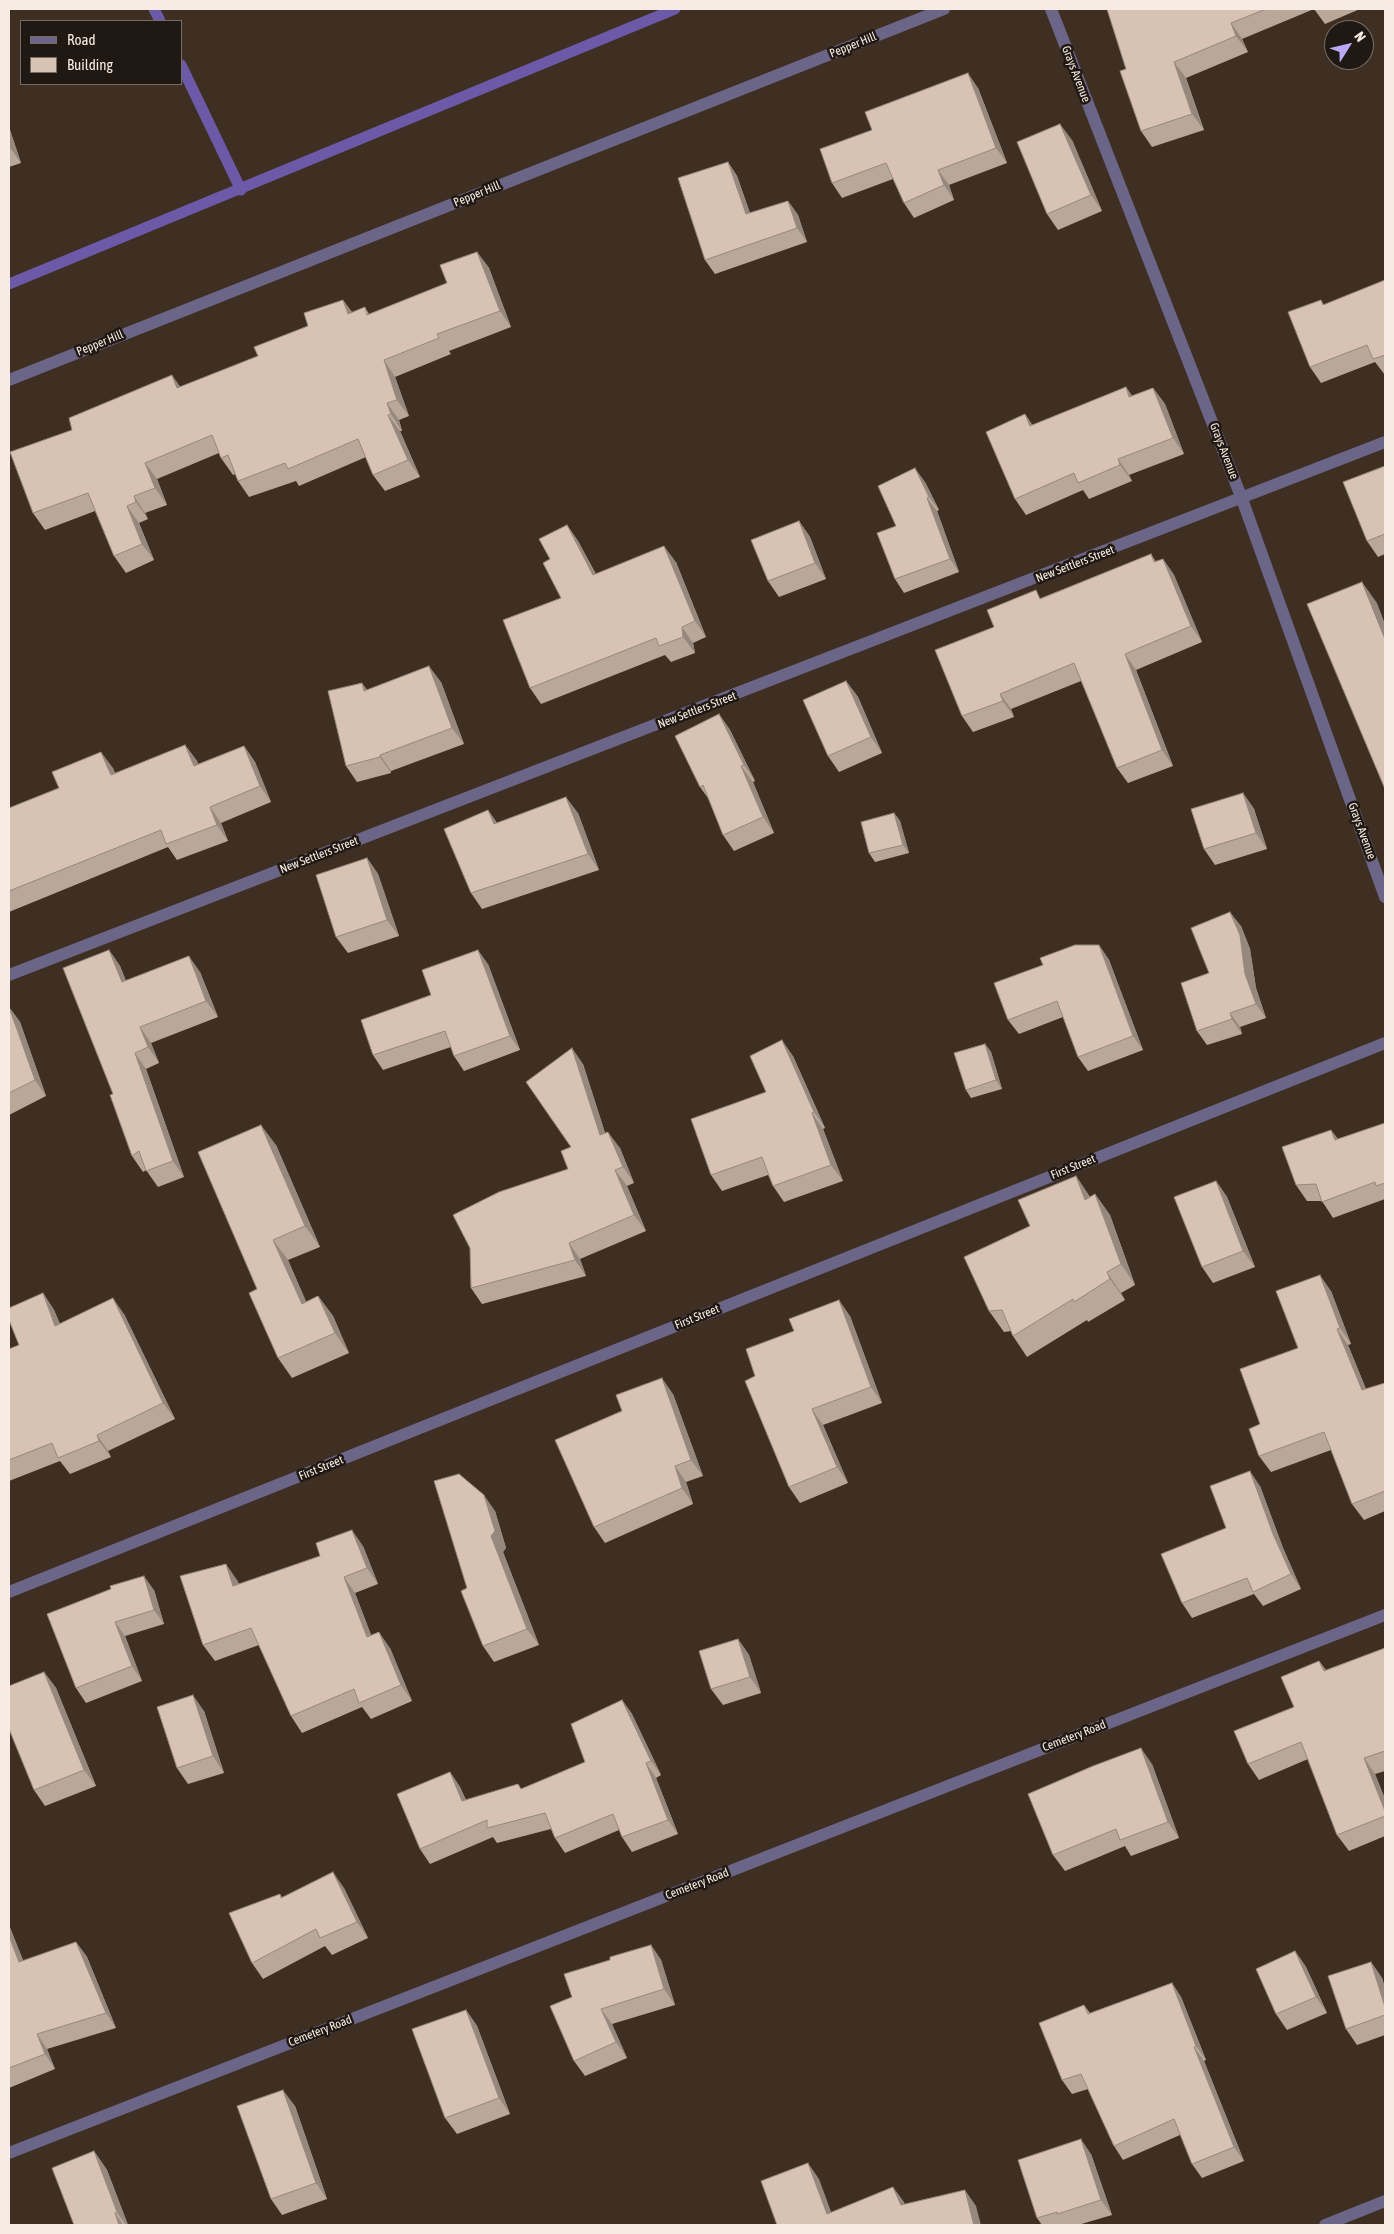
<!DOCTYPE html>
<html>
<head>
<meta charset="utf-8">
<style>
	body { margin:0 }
	#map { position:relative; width:1394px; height:2234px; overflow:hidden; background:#3f2f22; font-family:"Asap Condensed",sans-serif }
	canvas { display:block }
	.frame { position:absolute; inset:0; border:10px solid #f7ece4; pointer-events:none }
	.legend { position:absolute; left:20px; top:20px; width:162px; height:65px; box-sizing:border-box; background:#201913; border:1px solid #766d67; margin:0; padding:6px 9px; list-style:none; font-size:15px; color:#f7ece4 }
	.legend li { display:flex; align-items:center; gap:10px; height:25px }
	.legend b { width:25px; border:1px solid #766d67 }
	.north { position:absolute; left:1324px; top:20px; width:50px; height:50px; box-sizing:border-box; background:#201913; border:1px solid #766d67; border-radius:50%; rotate:54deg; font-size:14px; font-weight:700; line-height:20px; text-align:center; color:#f7ece4 }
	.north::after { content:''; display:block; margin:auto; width:18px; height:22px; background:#b9aaf7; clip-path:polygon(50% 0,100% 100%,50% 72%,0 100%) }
</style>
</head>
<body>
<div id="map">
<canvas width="1394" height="2234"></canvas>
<div class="frame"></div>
<ul class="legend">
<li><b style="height:6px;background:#6b6588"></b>Road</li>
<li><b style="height:14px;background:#d7c2b3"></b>Building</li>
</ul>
<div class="north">N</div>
</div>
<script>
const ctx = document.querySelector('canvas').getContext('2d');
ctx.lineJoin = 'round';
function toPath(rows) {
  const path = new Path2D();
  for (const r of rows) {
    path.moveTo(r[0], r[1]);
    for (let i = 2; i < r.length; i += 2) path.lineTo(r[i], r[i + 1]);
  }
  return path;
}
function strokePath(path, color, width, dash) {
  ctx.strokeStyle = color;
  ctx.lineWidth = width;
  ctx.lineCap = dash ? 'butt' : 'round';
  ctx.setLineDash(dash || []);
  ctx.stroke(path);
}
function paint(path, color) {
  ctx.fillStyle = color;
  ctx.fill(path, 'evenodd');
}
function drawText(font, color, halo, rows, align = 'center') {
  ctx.font = font + ' "Asap Condensed",sans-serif';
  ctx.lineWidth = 5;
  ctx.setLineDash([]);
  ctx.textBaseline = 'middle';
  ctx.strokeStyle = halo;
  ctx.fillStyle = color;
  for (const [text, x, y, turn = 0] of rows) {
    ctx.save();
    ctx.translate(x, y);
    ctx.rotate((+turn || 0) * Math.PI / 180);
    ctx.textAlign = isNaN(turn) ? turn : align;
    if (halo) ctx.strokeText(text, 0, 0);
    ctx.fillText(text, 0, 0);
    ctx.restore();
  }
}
strokePath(toPath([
	[154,9,160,21],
	[181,65,241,190],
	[9,284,675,9]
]), '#6c59a8', 11);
strokePath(toPath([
	[1051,9,1242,499,1385,897],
	[9,380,944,9],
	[9,975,1385,442],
	[9,1592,1385,1043],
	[9,2153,1385,1615],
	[1325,2225,1385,2201]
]), '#6b6588', 12);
paint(toPath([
	[1107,9,1360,9,1325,24,1314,9,1242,39,1248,52,1186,78,1204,130,1152,147,1141,131,1126,69],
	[978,88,1007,163,949,185,954,200,914,218,904,203,893,179,842,198,832,183,872,130],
	[9,127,21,163,9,167],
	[1072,140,1102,211,1058,230,1047,214],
	[728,162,737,176,750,213,788,201,798,215,807,242,715,274,705,260],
	[477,252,489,268,511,327,449,351,451,354,395,377,409,416,399,420,402,431,400,431,420,477,385,491,373,475,366,457,299,486,296,481,249,497,238,481,235,474,233,475,221,458,219,453,157,479,167,505,145,513,148,519,139,523,154,560,126,573,114,556,95,511,45,530,33,513,72,430,258,356,308,326,343,300,352,312,365,307,369,314,447,283],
	[1385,280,1385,375,1375,362,1321,383,1310,367,1321,300,1324,305],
	[1126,387,1132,396,1153,388,1165,404,1184,454,1129,475,1132,481,1089,499,1083,490,1026,515,1015,499,1025,414,1032,425],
	[1385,466,1385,554,1378,557,1367,541],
	[925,482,939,510,937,511,959,572,904,593,895,579,896,526],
	[799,521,810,537,826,579,779,597,768,581],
	[567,525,578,541,596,574,676,562,706,637,693,643,695,653,671,662,665,655,541,704,530,688,561,598,550,559],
	[1151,554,1156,562,1163,559,1174,575,1202,642,1136,670,1173,766,1128,783,1117,768,1081,681,1011,709,1014,717,973,732,962,716,994,627,1041,598],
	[846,681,858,697,882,753,839,772,828,756],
	[441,682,464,744,391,771,391,773,357,782,346,766,362,683,367,690],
	[719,714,730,730,755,781,753,782,774,833,734,851,723,835,710,801,700,787],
	[185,745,197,761,198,764,244,746,255,762,271,802,221,823,228,841,177,860,168,847,9,912,9,808,113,768,115,773],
	[1243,793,1254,809,1267,849,1215,865,1204,849],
	[488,810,497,823,578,813,599,870,482,909,471,893],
	[894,813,900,821,909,853,875,862,869,853],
	[367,858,378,874,399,936,348,953,336,937],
	[1241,926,1250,949,1256,988,1266,1018,1240,1027,1242,1034,1207,1045,1197,1031,1209,973],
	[1099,945,1109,960,1143,1050,1088,1071,1078,1057,1063,1017,1019,1034,1008,1020],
	[109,950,120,966,126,981,200,972,218,1017,151,1043,159,1063,146,1069,184,1177,158,1187,146,1170,143,1172,132,1156,113,1094],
	[488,964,520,1050,464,1071,454,1056,451,1047,383,1070,373,1055,431,995],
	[9,1007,20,1022,46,1096,9,1115],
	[985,1044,991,1052,1002,1089,971,1098,966,1090],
	[793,1056,825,1128,823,1129,843,1181,784,1202,773,1186,768,1175,722,1191,711,1175,766,1092],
	[583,1064,605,1133,620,1148,634,1183,627,1186,646,1231,580,1259,586,1276,482,1304,471,1288,470,1248,568,1169],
	[1385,1123,1385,1199,1333,1218,1322,1201,1307,1201,1296,1185,1331,1130,1338,1139],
	[276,1145,320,1247,288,1260,306,1302,318,1296,333,1316,349,1353,292,1378,278,1358,257,1289],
	[1076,1176,1090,1197,1095,1194,1110,1215,1135,1285,1121,1293,1125,1300,1088,1322,1087,1320,1027,1357,1013,1336,1011,1331,1004,1332,989,1311,1030,1226],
	[1216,1181,1227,1197,1255,1267,1213,1283,1202,1267],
	[1331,1291,1351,1344,1348,1345,1366,1389,1385,1383,1385,1511,1364,1520,1352,1504,1331,1450,1271,1472,1259,1456,1260,1424,1298,1348],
	[43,1293,54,1310,60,1324,124,1314,175,1419,108,1451,111,1457,70,1474,60,1461,9,1481,9,1349,19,1345],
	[850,1316,882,1403,823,1425,848,1483,800,1503,789,1487,755,1376],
	[673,1394,703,1476,686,1482,693,1504,605,1543,594,1527],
	[1260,1486,1283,1548,1301,1589,1263,1606,1254,1594,1192,1618,1182,1603,1226,1528],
	[495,1511,506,1548,503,1552,539,1645,494,1662,483,1646,467,1588],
	[363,1546,378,1584,355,1593,371,1635,390,1648,412,1701,371,1719,362,1707,302,1733,291,1716,259,1645,215,1661,203,1645,237,1580,239,1584],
	[154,1590,164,1624,125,1636,142,1681,86,1703,76,1688,47,1614],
	[738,1639,749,1655,761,1693,723,1705,711,1689],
	[1385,1648,1385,1771,1375,1774,1385,1799,1385,1836,1349,1851,1337,1835,1308,1759,1259,1780,1248,1764,1294,1707,1319,1661,1326,1670],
	[44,1672,56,1688,96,1786,45,1806,34,1790],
	[622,1700,632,1714,661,1775,656,1778,678,1834,632,1852,622,1837,619,1830,565,1853,555,1838,551,1829,497,1843,493,1837,430,1864,420,1849,450,1772,460,1787,466,1800,521,1789,585,1762],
	[204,1711,224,1773,188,1784,177,1768],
	[1152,1764,1179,1838,1131,1856,1125,1846,1065,1871,1053,1855],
	[344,1888,368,1938,332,1955,325,1946,263,1979,252,1963,280,1894,282,1897],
	[9,1925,23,1961,76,1942,87,1957,116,2028,47,2049,55,2069,9,2088],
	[651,1945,661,1960,675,2005,612,2024,627,2058,585,2076,574,2061,572,1997,610,1960],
	[1295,1951,1306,1967,1327,2013,1287,2030,1276,2014],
	[1371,1962,1382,1978,1385,1988,1385,2035,1357,2045,1346,2029],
	[1172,1983,1181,1997,1206,2060,1204,2061,1244,2161,1202,2178,1192,2164,1180,2135,1123,2160,1114,2146,1088,2089,1072,2094,1062,2080,1084,2005,1090,2013],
	[466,2010,477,2026,510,2114,457,2134,445,2118],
	[295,2106,327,2199,282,2215,271,2199],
	[94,2151,107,2170,128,2225,74,2225],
	[1091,2154,1112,2215,1078,2225,1042,2225,1037,2218]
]), '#b9a79a');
paint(toPath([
	[1231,23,1242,39,1248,52,1236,36],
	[1174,62,1186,78,1204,130,1192,114],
	[968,73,978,88,1007,163,996,148],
	[1060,124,1072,140,1102,211,1091,195],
	[9,127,21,163,11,149,9,141],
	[728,162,737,176,755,228,746,214],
	[938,170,949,185,954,200,944,185],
	[788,201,798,215,807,242,797,228],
	[477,252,489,268,511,327,500,311],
	[343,300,355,317,348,314],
	[384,360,395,377,409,416,397,400],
	[172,375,184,392,177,388],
	[1126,387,1137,403,1129,397],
	[1153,388,1165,404,1184,454,1173,438],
	[387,403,399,420,402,431,391,414],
	[1025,414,1036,430,1030,426],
	[388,415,400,431,420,477,408,460],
	[1118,459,1129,475,1132,481,1120,465],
	[145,463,157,479,167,505,155,488],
	[915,468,925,482,939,510,929,497],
	[134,496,145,513,148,519,136,502],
	[927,498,937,511,959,572,950,559],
	[127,506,139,523,154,560,142,544],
	[799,521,810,537,826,579,815,563],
	[567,525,578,541,604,591,593,575],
	[664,546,676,562,706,637,695,621],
	[1163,559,1174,575,1202,642,1191,626],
	[1362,582,1377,603,1385,624,1385,639],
	[682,627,693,643,695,653,683,637],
	[1125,654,1136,670,1173,766,1162,750],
	[429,666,441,682,464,744,452,728],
	[846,681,858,697,882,753,871,737],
	[362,683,373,699,364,691],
	[1000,694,1011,709,1014,717,1003,701],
	[719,714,730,730,755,781,744,765],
	[185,745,197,761,205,782,194,766],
	[244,746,255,762,271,802,260,786],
	[101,752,113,768,122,791,111,775],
	[380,755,391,771,391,773,380,757],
	[741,766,753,782,774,833,763,817],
	[1243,793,1254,809,1267,849,1256,833],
	[566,797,578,813,599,870,588,854],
	[210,807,221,823,228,841,217,825],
	[488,810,499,826,494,824],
	[894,813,900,821,909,853,903,845],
	[367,858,378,874,399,936,387,920],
	[1230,912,1241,926,1250,949,1256,988,1266,1018,1256,1004,1245,974],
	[1099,945,1109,960,1143,1050,1133,1036],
	[109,950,120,966,133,998,122,982],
	[478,950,488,964,520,1050,510,1036],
	[189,956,200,972,218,1017,206,1001],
	[9,1007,20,1022,46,1096,35,1080],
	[1230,1013,1240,1027,1242,1034,1232,1019],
	[140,1027,151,1043,159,1063,148,1047],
	[782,1040,793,1056,825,1128,814,1112],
	[985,1044,991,1052,1002,1089,996,1080],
	[572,1048,583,1064,611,1151,600,1135],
	[135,1053,146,1069,184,1177,173,1161],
	[812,1113,823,1129,843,1181,831,1165],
	[261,1125,276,1145,320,1247,305,1226],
	[1331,1130,1342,1146,1335,1140],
	[608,1132,620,1148,634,1183,623,1167],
	[615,1170,627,1186,646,1231,634,1215],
	[1076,1176,1090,1197,1085,1200],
	[1216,1181,1227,1197,1255,1267,1243,1251],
	[1095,1194,1110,1215,1135,1285,1121,1264],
	[273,1240,288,1260,316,1324,302,1304],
	[569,1243,580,1259,586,1276,575,1260],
	[1107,1272,1121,1293,1125,1300,1110,1279],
	[1320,1275,1331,1291,1351,1344,1340,1328],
	[43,1293,54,1310,67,1342,55,1326],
	[318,1296,333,1316,349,1353,335,1333],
	[113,1298,124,1314,175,1419,163,1403],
	[839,1300,850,1316,882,1403,871,1387],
	[1337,1329,1348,1345,1373,1406,1362,1390],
	[662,1378,673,1394,703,1476,691,1460],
	[812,1409,823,1425,848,1483,837,1467],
	[97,1435,108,1451,111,1457,99,1441],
	[675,1466,686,1482,693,1504,682,1488],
	[1250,1471,1260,1486,1283,1548,1301,1589,1291,1574,1273,1534],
	[484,1495,495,1511,506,1548,503,1552,539,1645,527,1629,491,1536],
	[352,1530,363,1546,378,1584,367,1568],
	[226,1564,237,1580,245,1602,233,1586],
	[144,1576,154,1590,164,1624,154,1610],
	[344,1577,355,1593,378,1653,367,1637],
	[115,1622,125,1636,142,1681,132,1666],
	[379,1632,390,1648,412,1701,401,1685],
	[738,1639,749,1655,761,1693,750,1677],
	[1319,1661,1330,1677,1324,1671],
	[44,1672,56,1688,96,1786,84,1770],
	[193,1695,204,1711,224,1773,213,1756],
	[622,1700,632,1714,661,1775,651,1761],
	[1141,1748,1152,1764,1179,1838,1168,1822],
	[1364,1758,1375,1774,1385,1799,1385,1811],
	[646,1763,656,1778,678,1834,668,1820],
	[450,1772,460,1787,472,1816,462,1801],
	[333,1872,344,1888,368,1938,357,1922],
	[9,1925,30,1977,19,1962,9,1936],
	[76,1942,87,1957,116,2028,106,2013],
	[651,1945,661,1960,675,2005,664,1989],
	[1295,1951,1306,1967,1327,2013,1316,1997],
	[1371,1962,1382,1978,1385,1988,1385,2007],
	[1172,1983,1181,1997,1206,2060,1196,2046],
	[601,2009,612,2024,627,2058,616,2042],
	[466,2010,477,2026,510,2114,499,2098],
	[37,2034,47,2049,55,2069,45,2054],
	[1194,2047,1204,2061,1244,2161,1234,2147],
	[283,2090,295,2106,327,2199,316,2183],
	[1081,2139,1091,2154,1112,2215,1101,2200],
	[94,2151,107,2170,128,2225,126,2225,117,2212],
	[808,2163,819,2179,836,2225,827,2214],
	[893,2187,904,2202,912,2221,901,2205],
	[965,2190,976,2206,981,2225,974,2225],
	[115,2213,123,2225,119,2225]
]), '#96887d');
const building = toPath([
	[1107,9,1266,9,1231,23,1236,36,1174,62,1192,114,1141,131,1120,71,1126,69,1107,9],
	[968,73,996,148,938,170,944,185,904,203,886,163,832,183,820,149,872,130,865,112,968,73],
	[1060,124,1091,195,1047,214,1017,142,1060,124],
	[9,141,11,149,9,150,9,141],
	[728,162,746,214,788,201,797,228,705,260,678,178,728,162],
	[477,252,500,311,437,334,439,338,384,360,397,400,387,403,391,414,388,415,408,460,373,475,358,439,288,469,285,463,238,481,228,455,221,458,212,435,145,463,155,488,134,496,136,502,127,506,142,544,114,556,88,493,33,513,10,452,72,430,69,418,172,375,177,388,258,356,254,347,308,326,304,313,343,300,348,314,365,307,367,315,447,283,440,265,477,252],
	[1385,280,1385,355,1373,359,1367,345,1310,367,1288,312,1321,300,1323,305,1385,280],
	[1126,387,1129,397,1153,388,1173,438,1118,459,1120,465,1078,483,1074,473,1015,499,986,432,1025,414,1030,426,1126,387],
	[1385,466,1385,534,1367,541,1343,482,1385,466],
	[915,468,929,497,927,498,950,559,895,579,877,533,896,526,878,486,915,468],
	[799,521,815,563,768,581,751,540,799,521],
	[567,525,593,575,664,546,695,621,682,627,683,637,659,646,656,638,530,688,503,620,561,598,543,563,550,559,539,539,567,525],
	[1151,554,1154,562,1163,559,1191,626,1125,654,1162,750,1117,768,1074,663,1000,694,1003,701,962,716,935,650,994,627,987,610,1036,590,1040,599,1151,554],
	[1362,582,1385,639,1385,789,1307,604,1362,582],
	[429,666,452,728,380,755,380,757,346,766,328,691,362,683,364,691,429,666],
	[846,681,871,737,828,756,803,700,846,681],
	[719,714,744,765,741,766,763,817,723,835,703,785,700,787,675,736,719,714],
	[185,745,194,766,244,746,260,786,210,807,217,825,166,844,161,830,9,891,9,808,59,788,52,772,101,752,111,775,185,745],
	[1243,793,1256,833,1204,849,1191,809,1243,793],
	[566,797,588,854,471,893,444,829,488,810,494,824,566,797],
	[894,813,903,845,869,853,861,822,894,813],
	[367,858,387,920,336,937,316,875,367,858],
	[1230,912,1240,935,1245,974,1256,1004,1230,1013,1232,1019,1197,1031,1181,983,1209,973,1191,928,1230,912],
	[1075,945,1099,945,1133,1036,1078,1057,1057,1001,1008,1020,994,983,1043,965,1040,958,1075,945],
	[109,950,122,982,189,956,206,1001,140,1027,148,1047,135,1053,173,1161,146,1171,139,1151,132,1156,110,1095,113,1094,63,968,109,950],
	[478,950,510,1036,454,1056,445,1031,373,1055,361,1020,431,995,422,970,478,950],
	[9,1007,35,1080,9,1093,9,1007],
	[782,1040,814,1112,812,1113,831,1165,773,1186,762,1157,711,1175,691,1119,766,1092,750,1056,782,1040],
	[985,1044,996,1080,966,1090,954,1053,985,1044],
	[572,1048,600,1135,608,1132,623,1167,615,1170,634,1215,569,1243,575,1260,471,1288,470,1248,453,1215,499,1192,568,1169,561,1151,571,1147,526,1082,572,1048],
	[1385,1123,1385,1183,1376,1186,1375,1182,1322,1202,1316,1184,1296,1185,1282,1147,1331,1130,1335,1140,1385,1123],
	[261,1125,305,1226,273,1240,302,1304,318,1296,335,1333,278,1358,249,1293,257,1289,198,1152,261,1125],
	[1076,1176,1085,1200,1095,1194,1121,1264,1107,1272,1110,1279,1074,1302,1073,1299,1013,1336,1002,1310,989,1311,964,1257,1030,1226,1018,1200,1076,1176],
	[1216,1181,1243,1251,1202,1267,1174,1197,1216,1181],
	[1320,1275,1340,1328,1337,1329,1362,1390,1385,1383,1385,1491,1352,1504,1324,1432,1259,1456,1249,1429,1260,1424,1240,1369,1298,1348,1276,1291,1320,1275],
	[43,1293,55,1326,113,1298,163,1403,97,1435,99,1441,58,1458,52,1443,9,1460,9,1349,19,1345,9,1320,9,1308,43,1293],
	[839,1300,871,1387,812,1409,837,1467,789,1487,745,1381,755,1376,746,1349,794,1331,789,1319,839,1300],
	[662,1378,691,1460,675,1466,682,1488,594,1527,555,1440,622,1411,616,1395,662,1378],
	[1250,1471,1273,1534,1291,1574,1253,1592,1247,1578,1182,1603,1161,1554,1226,1528,1210,1486,1250,1471],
	[459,1474,484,1495,495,1531,491,1536,527,1629,483,1646,461,1591,467,1588,434,1481,459,1474],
	[352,1530,367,1568,344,1577,367,1637,379,1632,401,1685,359,1703,354,1689,291,1716,251,1628,203,1645,180,1576,226,1564,233,1586,320,1556,316,1543,352,1530],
	[144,1576,154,1610,115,1622,132,1666,76,1688,47,1614,111,1589,110,1586,144,1576],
	[738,1639,750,1677,711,1689,699,1651,738,1639],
	[1385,1648,1385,1751,1364,1758,1385,1811,1385,1816,1337,1835,1301,1742,1248,1764,1234,1731,1294,1707,1281,1677,1319,1661,1324,1671,1385,1648],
	[44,1672,84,1770,34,1790,9,1729,9,1686,44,1672],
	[193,1695,213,1756,177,1768,157,1707,193,1695],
	[622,1700,651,1761,646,1763,668,1820,622,1837,613,1814,555,1838,545,1813,487,1828,487,1820,420,1849,397,1794,450,1772,462,1801,518,1784,521,1789,585,1762,571,1724,622,1700],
	[1141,1748,1168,1822,1120,1840,1116,1829,1053,1855,1028,1794,1093,1766,1141,1748],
	[333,1872,357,1922,320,1938,316,1929,252,1963,229,1913,280,1894,281,1898,333,1872],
	[9,1936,19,1962,76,1942,106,2013,37,2034,45,2054,9,2068,9,1936],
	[651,1945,664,1989,601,2009,616,2042,574,2061,550,2006,572,1997,564,1974,610,1960,610,1957,651,1945],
	[1295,1951,1316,1997,1276,2014,1256,1969,1295,1951],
	[1371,1962,1385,2007,1385,2015,1346,2029,1328,1976,1371,1962],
	[1172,1983,1196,2046,1194,2047,1234,2147,1192,2164,1174,2119,1114,2146,1081,2074,1062,2080,1039,2023,1084,2005,1088,2014,1172,1983],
	[466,2010,499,2098,445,2118,412,2029,466,2010],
	[283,2090,316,2183,271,2199,237,2106,283,2090],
	[1081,2139,1101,2200,1057,2214,1057,2212,1037,2218,1018,2160,1081,2139],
	[94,2151,117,2212,115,2213,119,2225,74,2225,52,2168,94,2151],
	[808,2163,827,2214,893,2187,901,2205,965,2190,974,2225,777,2225,761,2181,808,2163]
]);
paint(building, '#d7c2b3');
strokePath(building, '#96887d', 1);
drawText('12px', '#f7ece4', '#201913', [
	["Pepper Hill",853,45,-22],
	["Grays Avenue",1076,74,69],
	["Pepper Hill",477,194,-22],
	["Pepper Hill",100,343,-22],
	["Grays Avenue",1224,451,69],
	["New Settlers Street",1075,564,-21],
	["New Settlers Street",697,710,-21],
	["Grays Avenue",1362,831,70],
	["New Settlers Street",319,855,-21],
	["First Street",1073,1167,-22],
	["First Street",697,1317,-22],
	["First Street",321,1468,-22],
	["Cemetery Road",1074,1736,-21],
	["Cemetery Road",697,1884,-21],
	["Cemetery Road",320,2031,-21]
]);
</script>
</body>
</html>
